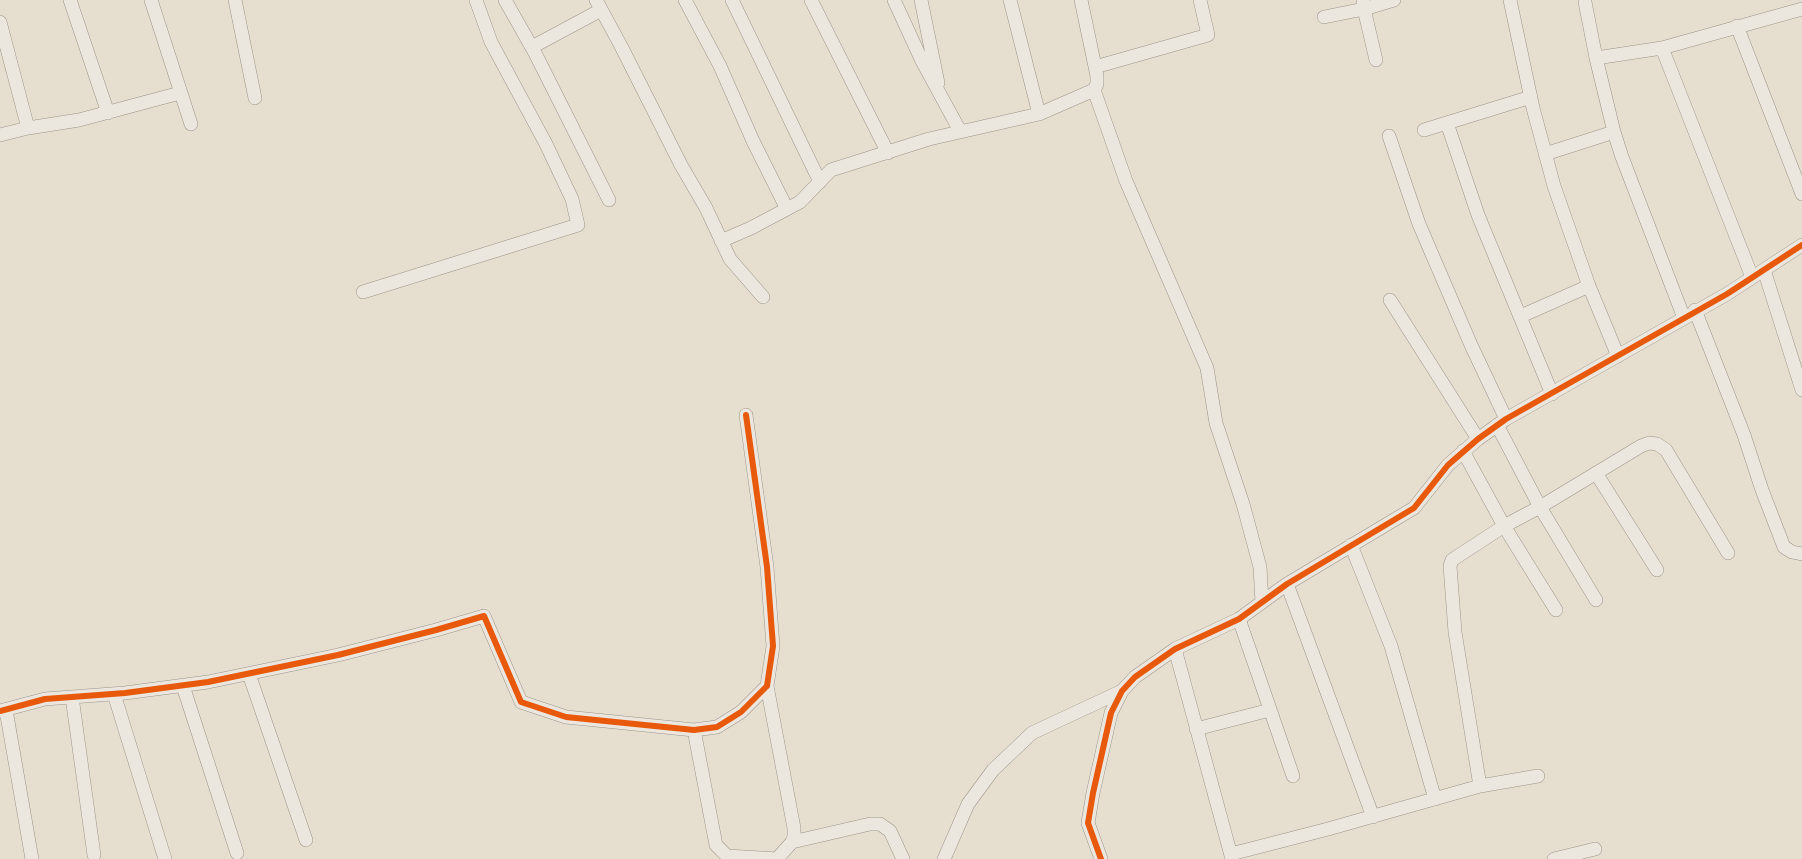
<!DOCTYPE html>
<html>
<head>
<meta charset="utf-8">
<style>
	body { margin:0 }
	canvas { display:block; background:#e6dece }
</style>
</head>
<body>
<canvas width="1802" height="859"></canvas>
<script>
const ctx = document.querySelector('canvas').getContext('2d');
ctx.lineJoin = 'round';
function toPath(rows) {
  const path = new Path2D();
  for (const r of rows) {
    path.moveTo(r[0], r[1]);
    for (let i = 2; i < r.length; i += 2) path.lineTo(r[i], r[i + 1]);
  }
  return path;
}
function strokePath(path, color, width, dash) {
  ctx.strokeStyle = color;
  ctx.lineWidth = width;
  ctx.lineCap = dash ? 'butt' : 'round';
  ctx.setLineDash(dash || []);
  ctx.stroke(path);
}
const minor = toPath([
	[70,0,108,113],
	[151,0,191,124],
	[235,0,255,98],
	[505,0,535,53,609,200],
	[596,0,621,46,681,165,706,208,730,259,763,297],
	[685,0,720,66,753,141,787,209],
	[732,0,820,182],
	[811,0,888,153],
	[894,0,922,61,960,131],
	[921,0,938,83],
	[1010,0,1039,114],
	[1363,0,1364,9,1394,0],
	[1510,0,1533,108,1554,186,1589,286,1618,356],
	[1585,2,1596,58,1614,132,1622,157,1684,318],
	[1324,17,1364,9,1376,60],
	[0,22,28,128],
	[1737,26,1802,194],
	[532,47,601,10],
	[1662,48,1752,277],
	[1596,58,1662,48,1802,9],
	[1095,67,1208,35,1200,0],
	[1094,90,1126,181,1207,368,1216,423,1243,504,1260,567,1262,602],
	[1447,123,1478,215,1552,394],
	[1424,130,1531,97],
	[0,135,28,128,79,120,180,93],
	[1389,136,1419,224,1471,345,1506,419],
	[1545,154,1614,132],
	[721,241,751,228,800,202,831,170,929,139,1039,114,1094,90,1097,84,1097,76,1081,0],
	[1764,270,1802,390],
	[363,292,578,225,572,199,546,144,491,42,476,0],
	[1390,300,1478,439],
	[1695,310,1744,435,1762,490,1784,547,1792,552,1802,554],
	[1521,316,1589,286],
	[1497,425,1540,507,1596,600],
	[1463,451,1504,526,1556,610],
	[1596,473,1657,570],
	[1351,545,1391,646,1435,799],
	[1287,584,1373,817],
	[1239,619,1293,776],
	[1175,649,1232,859],
	[249,674,306,840],
	[183,686,237,853],
	[767,686,794,828,794,837,792,842,777,859],
	[114,694,165,859],
	[72,697,94,855],
	[6,710,32,859],
	[0,711,45,699,125,693,208,682,338,655,436,630,484,616,521,702,566,717,694,730,717,727,741,712,767,686,773,646,767,567,746,415],
	[1196,729,1270,710],
	[694,730,716,845,727,856,777,859],
	[1480,786,1455,632,1450,566,1452,560,1504,526,1540,507,1641,446,1649,443,1657,444,1666,450,1728,553],
	[792,842,870,824,880,824,890,831,903,859],
	[1231,854,1328,829,1480,786,1538,776],
	[944,859,968,804,993,770,1032,733,1122,691],
	[1101,859,1088,823,1093,793,1111,713,1122,691,1135,677,1175,649,1239,619,1287,584,1414,508,1448,465,1478,439,1506,419,1727,294,1802,245],
	[1554,859,1595,849]
]);
strokePath(minor, '#9b9489', 14);
strokePath(minor, '#ebe7df', 13);
strokePath(toPath([
	[0,711,45,699,125,693,208,682,338,655,436,630,484,616,521,702,566,717,694,730,717,727,741,712,767,686,773,646,767,567,746,415],
	[1101,859,1088,823,1093,793,1111,713,1122,691,1135,677,1175,649,1239,619,1287,584,1414,508,1448,465,1478,439,1506,419,1727,294,1802,245]
]), '#e8590c', 6);
</script>
</body>
</html>
